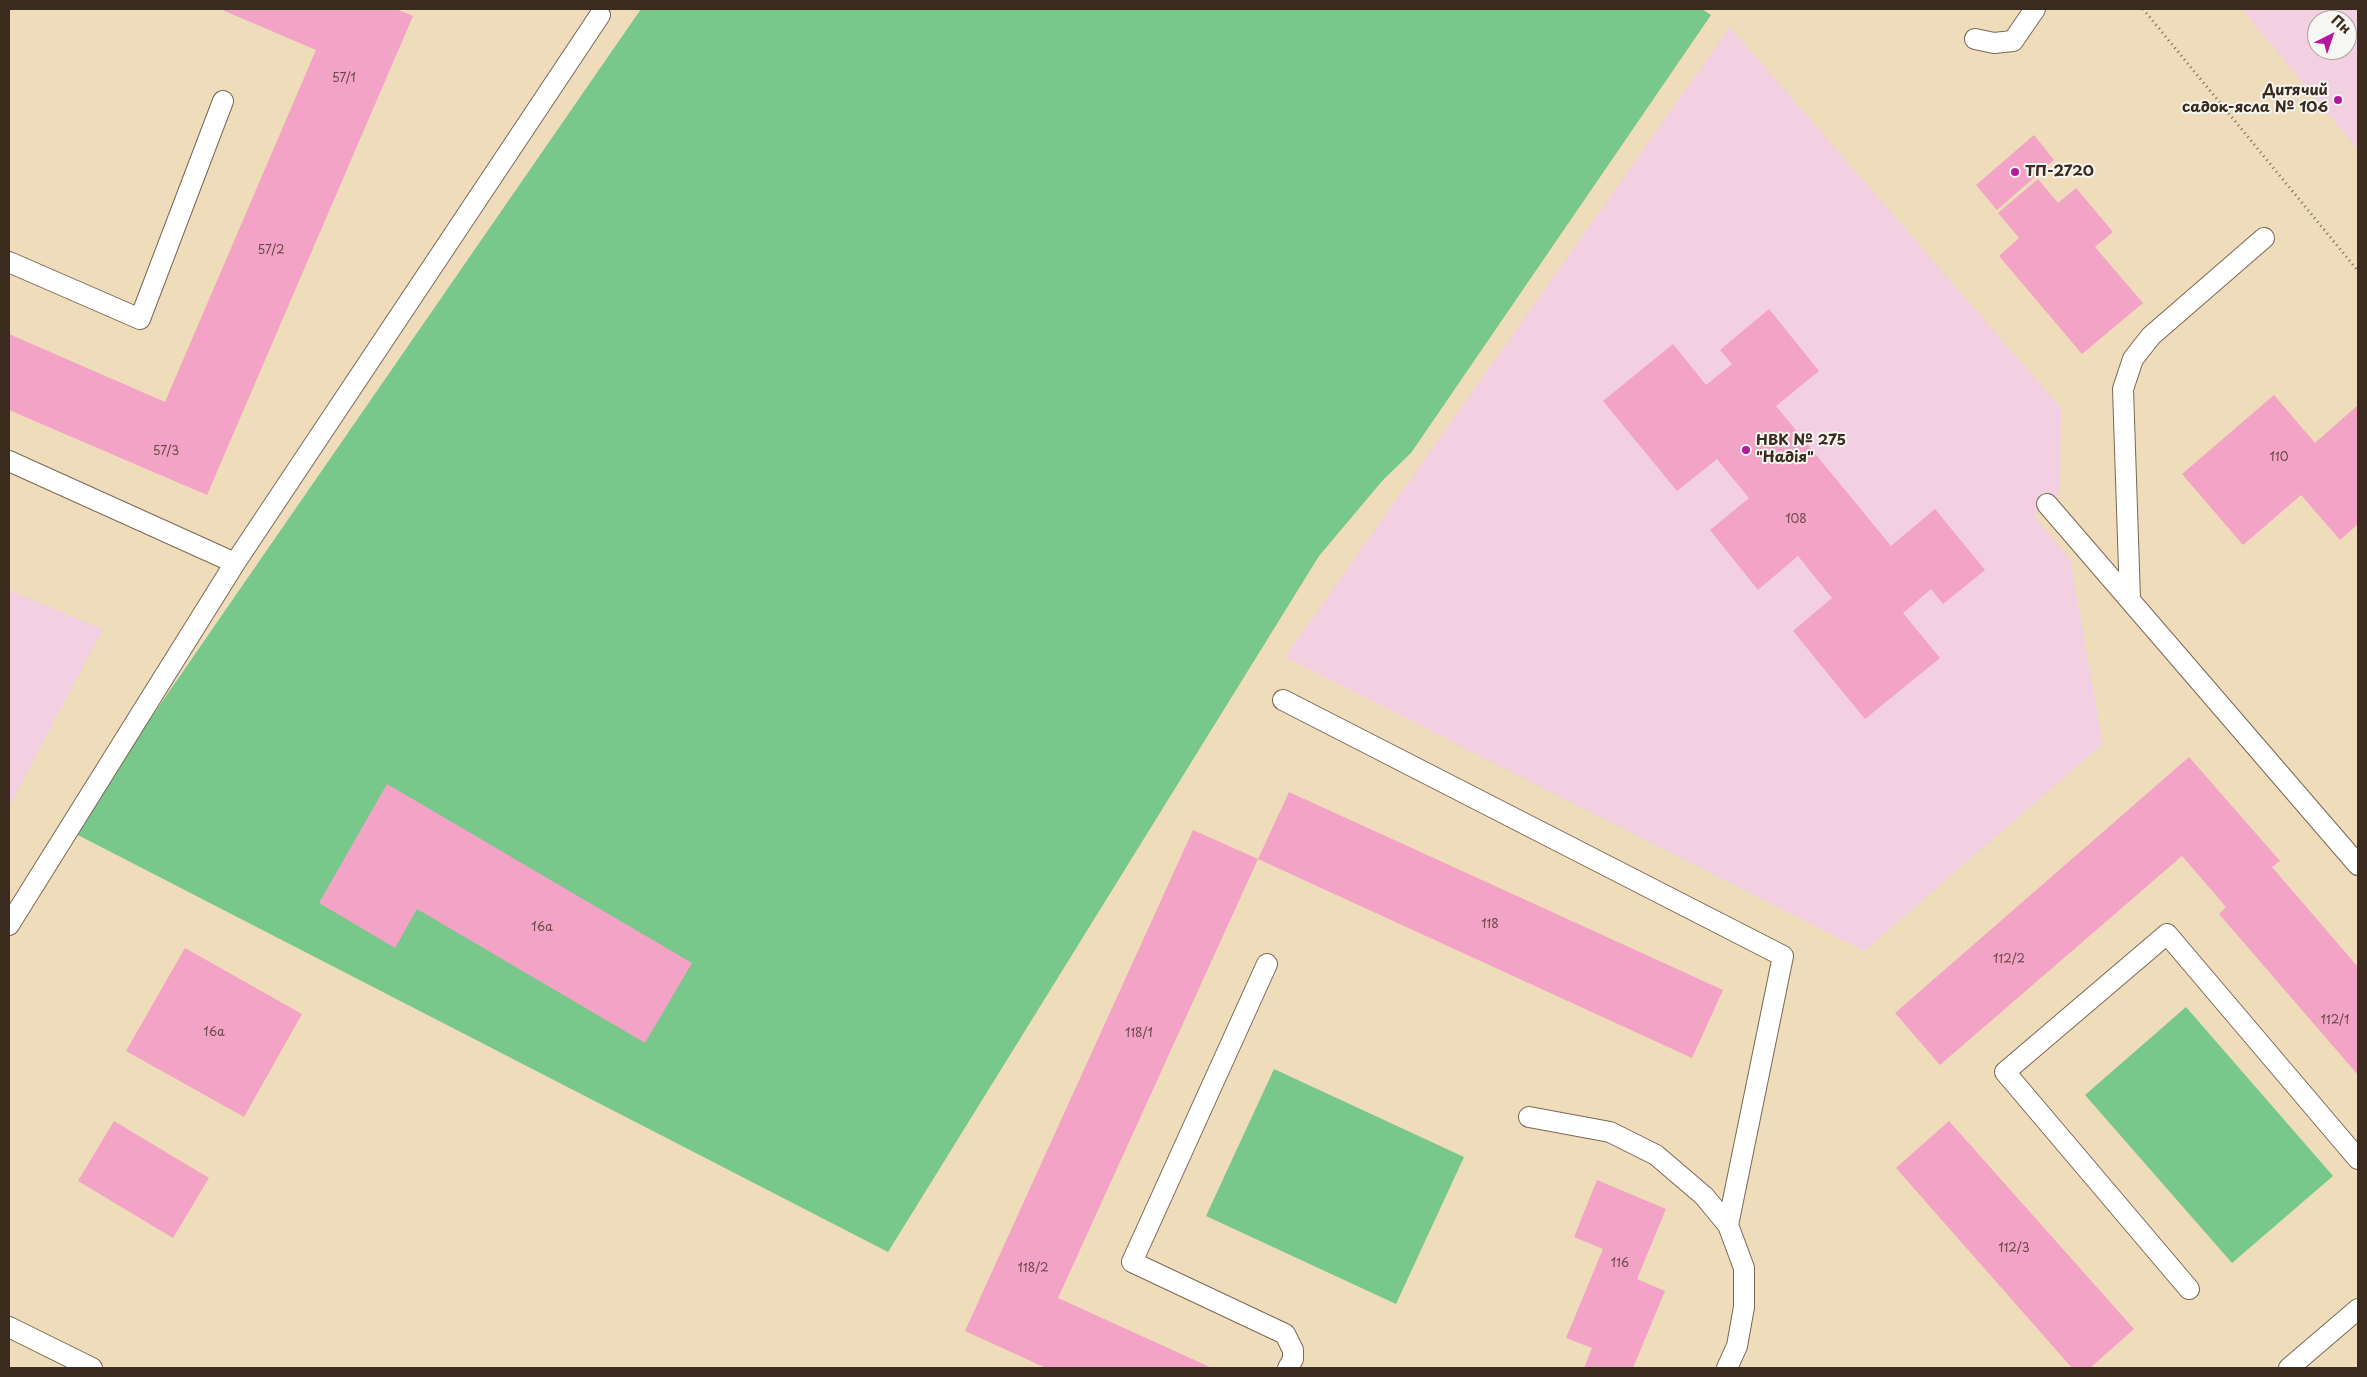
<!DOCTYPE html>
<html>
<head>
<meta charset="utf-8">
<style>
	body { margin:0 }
	#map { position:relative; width:2367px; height:1377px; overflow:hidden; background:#efdcbb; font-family:"Playpen Sans",sans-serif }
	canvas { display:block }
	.frame { position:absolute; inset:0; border:10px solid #3b2a1e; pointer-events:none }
	.north { position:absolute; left:2307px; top:10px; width:50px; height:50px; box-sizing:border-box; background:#f6f6f2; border:1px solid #aba49d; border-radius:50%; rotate:41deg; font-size:14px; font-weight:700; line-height:20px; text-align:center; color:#3b2a1e }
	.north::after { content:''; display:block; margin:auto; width:18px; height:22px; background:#b5179e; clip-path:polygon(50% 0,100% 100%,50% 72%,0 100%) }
</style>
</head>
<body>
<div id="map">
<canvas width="2367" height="1377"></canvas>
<div class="frame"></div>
<div class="north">Пн</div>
</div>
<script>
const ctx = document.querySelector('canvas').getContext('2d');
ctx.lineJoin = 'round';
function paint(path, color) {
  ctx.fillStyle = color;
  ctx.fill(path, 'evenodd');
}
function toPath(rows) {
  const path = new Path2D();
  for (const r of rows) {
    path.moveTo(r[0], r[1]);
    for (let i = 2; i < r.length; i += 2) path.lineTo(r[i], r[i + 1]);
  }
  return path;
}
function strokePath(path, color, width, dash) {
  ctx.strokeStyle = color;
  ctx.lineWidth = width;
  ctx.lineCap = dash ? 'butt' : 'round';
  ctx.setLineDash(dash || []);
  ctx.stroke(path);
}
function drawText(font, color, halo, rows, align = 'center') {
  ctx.font = font + ' "Playpen Sans",sans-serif';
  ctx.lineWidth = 4;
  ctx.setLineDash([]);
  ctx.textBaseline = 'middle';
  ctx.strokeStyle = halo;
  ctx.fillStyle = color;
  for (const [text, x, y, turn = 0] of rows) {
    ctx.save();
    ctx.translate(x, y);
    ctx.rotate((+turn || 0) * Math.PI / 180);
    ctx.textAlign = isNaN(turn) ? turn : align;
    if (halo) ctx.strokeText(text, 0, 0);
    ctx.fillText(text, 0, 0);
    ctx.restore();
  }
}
paint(toPath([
	[2242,9,2358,9,2358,150],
	[2317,20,2347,20,2347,50,2317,50],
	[1730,27,2061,408,2060,492,2034,516,2070,559,2103,744,1864,951,1285,657],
	[9,590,103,629,9,807]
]), '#f2cfe1');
paint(toPath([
	[641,9,1702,9,1711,15,1411,453,1383,480,1319,556,888,1252,72,832],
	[2186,1007,2333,1176,2232,1263,2085,1095],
	[1274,1069,1464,1157,1396,1304,1206,1216]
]), '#77c88a');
paint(toPath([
	[220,9,396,9,413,16,207,495,9,410,9,334,165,402,316,50],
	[2034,135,2054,160,1997,210,1976,185],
	[2038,179,2058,203,2076,188,2113,232,2095,247,2143,303,2082,354,1999,256,2019,238,1998,213],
	[1769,309,1819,371,1776,406,1891,546,1935,509,1985,570,1943,604,1931,589,1903,613,1940,658,1865,719,1793,631,1832,598,1798,556,1758,590,1710,530,1749,498,1717,459,1677,491,1603,401,1673,344,1706,385,1732,364,1720,350],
	[2274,395,2315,443,2358,405,2358,524,2340,540,2301,495,2243,545,2182,474],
	[2189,757,2280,861,2272,867,2358,967,2358,1075,2219,914,2226,907,2182,856,1940,1065,1895,1013],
	[387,784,692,963,645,1043,417,909,395,948,319,903],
	[1289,792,1723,990,1692,1058,1258,859],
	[1193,830,1258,859,1058,1298,1212,1368,1046,1368,965,1331],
	[185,948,302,1014,244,1117,126,1051],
	[114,1121,209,1178,173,1238,78,1181],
	[1949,1121,2134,1329,2090,1368,2072,1368,1896,1168],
	[1597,1180,1666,1209,1637,1279,1665,1291,1633,1368,1584,1368,1592,1348,1566,1338,1603,1249,1574,1237]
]), '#f3a3c5');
const lane = toPath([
	[1975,39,1994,43,2013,41,2035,9],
	[9,262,140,319,223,101],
	[9,461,235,563],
	[2047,504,2358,865],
	[2130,599,2123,389,2133,359,2151,336,2264,238],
	[1283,700,1783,956,1728,1225],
	[9,925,235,563,600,15],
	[1267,964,1132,1262,1285,1334,1293,1350,1293,1359,1288,1368],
	[1529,1117,1610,1132,1656,1155,1704,1196,1728,1225,1744,1268,1744,1307,1737,1346,1727,1368],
	[2189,1289,2005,1072,2167,934,2358,1159],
	[9,1327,92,1368],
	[2289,1368,2358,1309]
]);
strokePath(lane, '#7a6855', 22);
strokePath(toPath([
	[2143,9,2358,271]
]), '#7a6855', 3, [1, 4]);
strokePath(lane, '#fff', 20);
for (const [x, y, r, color] of [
	[2338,100,5,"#b5179e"],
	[2015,172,5,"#b5179e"],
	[1746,450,5,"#b5179e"]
]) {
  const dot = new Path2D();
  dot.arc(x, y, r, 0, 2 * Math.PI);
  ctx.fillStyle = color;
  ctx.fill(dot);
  strokePath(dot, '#f6f6f2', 2);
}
drawText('12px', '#694848', null, [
	["57/1",344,79],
	["57/2",271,251],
	["57/3",166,452],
	["110",2279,458],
	["108",1796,520],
	["118",1490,925],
	["16а",542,928],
	["112/2",2009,960],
	["112/1",2335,1021],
	["16а",214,1033],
	["118/1",1139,1034],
	["112/3",2014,1249],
	["116",1620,1264],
	["118/2",1033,1269]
]);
drawText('bold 15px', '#3b2a1e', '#f6f6f2', [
	["Дитячий",2328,91,"right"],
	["садок-ясла № 106",2328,108,"right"],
	["ТП-2720",2025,172],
	["НВК № 275",1756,441],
	["\"Надія\"",1756,458]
], 'left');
</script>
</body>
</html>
